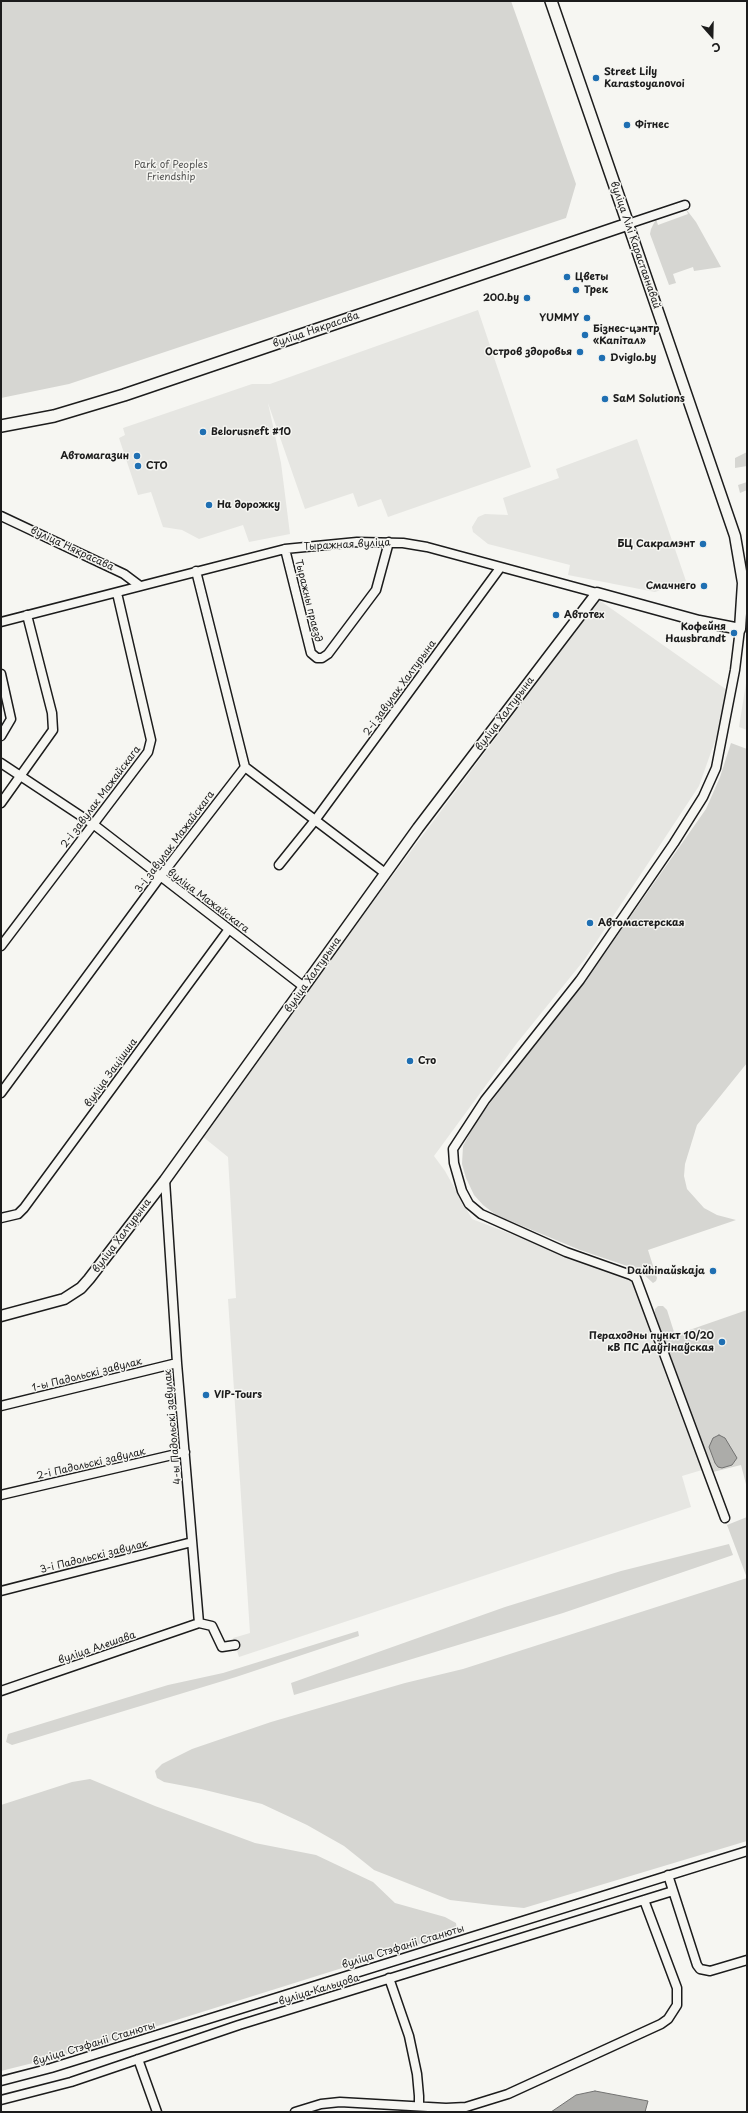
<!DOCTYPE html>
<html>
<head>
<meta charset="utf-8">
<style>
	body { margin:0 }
	#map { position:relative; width:748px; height:2113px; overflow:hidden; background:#f6f6f2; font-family:"Playpen Sans",sans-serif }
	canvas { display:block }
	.frame { position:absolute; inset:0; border:2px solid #1c1c1c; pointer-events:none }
	.north { position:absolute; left:692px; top:16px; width:40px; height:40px; -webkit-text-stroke:3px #f6f6f2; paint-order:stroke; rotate:160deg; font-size:11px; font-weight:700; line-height:16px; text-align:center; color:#1c1c1c }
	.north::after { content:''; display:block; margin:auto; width:14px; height:18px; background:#1c1c1c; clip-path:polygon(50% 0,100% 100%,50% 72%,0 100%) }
</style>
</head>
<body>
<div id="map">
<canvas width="748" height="2113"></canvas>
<div class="frame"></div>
<div class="north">С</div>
</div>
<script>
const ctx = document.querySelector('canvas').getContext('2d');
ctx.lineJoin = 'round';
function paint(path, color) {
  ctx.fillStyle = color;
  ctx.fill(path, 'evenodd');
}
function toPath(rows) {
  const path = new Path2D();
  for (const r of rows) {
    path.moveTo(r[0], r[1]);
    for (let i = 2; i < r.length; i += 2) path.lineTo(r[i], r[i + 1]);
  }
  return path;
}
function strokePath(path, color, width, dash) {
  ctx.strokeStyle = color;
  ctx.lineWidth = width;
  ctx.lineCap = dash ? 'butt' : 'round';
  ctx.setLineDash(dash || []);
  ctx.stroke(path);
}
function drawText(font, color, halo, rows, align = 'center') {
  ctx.font = font + ' "Playpen Sans",sans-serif';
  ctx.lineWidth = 3;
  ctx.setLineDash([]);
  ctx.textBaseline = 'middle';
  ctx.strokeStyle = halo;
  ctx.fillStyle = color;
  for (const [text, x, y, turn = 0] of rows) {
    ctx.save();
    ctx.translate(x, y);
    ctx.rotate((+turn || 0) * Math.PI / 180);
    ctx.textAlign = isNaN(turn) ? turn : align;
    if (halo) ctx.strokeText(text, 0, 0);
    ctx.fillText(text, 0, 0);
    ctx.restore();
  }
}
paint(toPath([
	[478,310,531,467,388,517,381,499,358,507,353,493,305,509,268,403,281,463,290,534,249,542,243,525,199,539,182,530,163,527,151,492,138,495,119,438,125,435,123,428,252,384,270,384],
	[637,439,686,581,655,592,568,575,570,565,488,544,473,532,472,527,478,517,485,514,508,515,503,498,559,478,556,469],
	[599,600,727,690,721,724,699,786,585,959,517,1043,434,1156,445,1171,472,1219,633,1281,670,1387,702,1470,682,1476,691,1507,239,1657,233,1638,250,1633,228,1299,236,1298,228,1157,202,1136,217,1110],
	[747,677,747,730,739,727]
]), '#e6e6e2');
paint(toPath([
	[1,1,511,1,576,184,566,218,69,384,1,398],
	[686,209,696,222,721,267,694,271,693,267,673,274,676,283,669,285,650,234,651,229,656,219,658,225,688,214],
	[747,452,747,466,735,468,735,458],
	[747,482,747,490,740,493,738,485],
	[731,743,747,749,747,1063,697,1125,685,1164,684,1176,687,1189,704,1208,717,1215,736,1220,648,1250,657,1278,656,1281,653,1283,639,1270,580,1250,496,1215,483,1205,474,1195,466,1178,462,1164,463,1146,478,1119,607,950,706,809,720,777],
	[658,1306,663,1306,667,1310,675,1335,747,1310,747,1488,741,1465,709,1473,655,1313,655,1309],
	[747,1517,747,1578,727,1525],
	[729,1544,733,1555,563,1613,294,1695,291,1683,505,1607,621,1571],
	[747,1578,747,1841,524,1908,492,1905,450,1900,374,1870,344,1846,307,1825,262,1804,201,1789,164,1782,157,1778,155,1771,162,1764,192,1749,271,1722,405,1683,463,1669],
	[358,1631,359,1636,236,1677,12,1745,6,1742,8,1734,168,1685,223,1673],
	[90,1779,155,1806,255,1843,316,1855,373,1882,395,1903,445,1917,456,1923,457,1932,65,2055,1,2071,1,1805,72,1782]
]), '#d6d6d2');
const water = toPath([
	[719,1435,725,1438,737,1458,732,1465,722,1468,718,1467,715,1463,709,1447,713,1438,719,1435],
	[595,2091,648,2101,645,2112,551,2112,576,2095,595,2091]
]);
paint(water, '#acaca9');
strokePath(water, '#727271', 1);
const minor = toPath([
	[628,224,685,205],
	[1,516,124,574,140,586],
	[285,549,311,653,317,658,322,658,328,654,376,590,389,542],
	[196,571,245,767],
	[1,622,285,549,357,542,403,543,427,547,597,593],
	[1,674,11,719,1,736],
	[1,763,93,824,304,987],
	[245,767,385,873],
	[1,803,53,730,52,713,27,615],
	[279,865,316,819,500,568],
	[1,946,148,752,151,740,117,593],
	[1,1093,160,877,245,767],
	[165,1180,177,1363,199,1623],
	[1,1218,18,1214,24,1208,229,929],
	[1,1406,177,1363],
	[1,1495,185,1452],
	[725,1518,636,1278,631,1275,566,1252,481,1214,469,1204,462,1191,454,1163,453,1149,485,1100,580,980,674,843,703,797,716,768,735,670,740,629],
	[1,1591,192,1542],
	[1,1691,199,1623,212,1626,222,1647,235,1645],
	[668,1875,697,1965,700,1969,710,1971,747,1960],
	[389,1978,409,2036,417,2074,419,2096,419,2106],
	[138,2059,157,2112],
	[1,2081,51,2068,747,1851],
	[1,2100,71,2082,239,2025,673,1891],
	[295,2112,321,2104,340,2102,446,2108,466,2107,508,2094,661,2024,668,2019,677,2005,677,1988,644,1900]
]);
const tertiary = toPath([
	[1,1316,64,1299,81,1288,89,1279,165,1180,418,828,597,593,699,621,740,629,743,583,735,536,628,224]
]);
const secondary = toPath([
	[1,426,54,416,124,395,628,224,551,1]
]);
strokePath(minor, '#1c1c1c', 11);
strokePath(tertiary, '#1c1c1c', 13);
strokePath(secondary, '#1c1c1c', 14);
strokePath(minor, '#f6f6f2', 8);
strokePath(tertiary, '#f6f6f2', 10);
strokePath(secondary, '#f6f6f2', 11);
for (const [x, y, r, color] of [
	[596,78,4,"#1f6fb2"],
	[627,125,4,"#1f6fb2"],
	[567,277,4,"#1f6fb2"],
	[576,290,4,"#1f6fb2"],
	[527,298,4,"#1f6fb2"],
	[587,318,4,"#1f6fb2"],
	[585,335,4,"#1f6fb2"],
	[580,352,4,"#1f6fb2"],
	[602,358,4,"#1f6fb2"],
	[605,399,4,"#1f6fb2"],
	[203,432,4,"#1f6fb2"],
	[137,456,4,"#1f6fb2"],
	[138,466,4,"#1f6fb2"],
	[209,505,4,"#1f6fb2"],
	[703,544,4,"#1f6fb2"],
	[704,586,4,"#1f6fb2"],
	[556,615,4,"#1f6fb2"],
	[734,633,4,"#1f6fb2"],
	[590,923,4,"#1f6fb2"],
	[410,1061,4,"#1f6fb2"],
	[713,1271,4,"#1f6fb2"],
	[722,1342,4,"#1f6fb2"],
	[206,1395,4,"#1f6fb2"]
]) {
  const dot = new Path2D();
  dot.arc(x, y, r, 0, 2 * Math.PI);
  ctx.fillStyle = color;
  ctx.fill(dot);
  strokePath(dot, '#f6f6f2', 1.5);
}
drawText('bold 10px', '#1c1c1c', '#f6f6f2', [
	["Street Lily",604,72],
	["Karastoyanovoi",604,84],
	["Фітнес",635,125],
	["Цветы",575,277],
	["Трек",584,290],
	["200.by",519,298,"right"],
	["YUMMY",579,318,"right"],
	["Бізнес-цэнтр",593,329],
	["«Капітал»",593,341],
	["Остров здоровья",572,352,"right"],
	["Dviglo.by",610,358],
	["SaM Solutions",613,399],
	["Belorusneft #10",211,432],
	["Автомагазин",129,456,"right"],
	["СТО",146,466],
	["На дорожку",217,505],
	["БЦ Сакрамэнт",695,544,"right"],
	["Смачнего",696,586,"right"],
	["Автотех",564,615],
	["Кофейня",726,627,"right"],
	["Hausbrandt",726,639,"right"],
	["Автомастерская",598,923],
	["Сто",418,1061],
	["Daŭhinaŭskaja",705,1271,"right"],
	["Пераходны пункт 10/20",714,1336,"right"],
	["кВ ПС Даўгінаўская",714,1348,"right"],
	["VIP-Tours",214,1395]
], 'left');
drawText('10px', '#545453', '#f6f6f2', [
	["Park of Peoples",171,165],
	["Friendship",171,177]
]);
drawText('10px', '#1c1c1c', '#f6f6f2', [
	["вуліца Лілі Карастаянавай",635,245,71],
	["вуліца Някрасава",316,330,-19],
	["Тыражная вуліца",347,545,-3],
	["вуліца Някрасава",72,549,25],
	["Тыражны праезд",308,601,76],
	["2-і завулак Халтурына",400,688,-54],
	["вуліца Халтурына",505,714,-53],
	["2-і завулак Мажайскага",101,797,-53],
	["3-і завулак Мажайскага",175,842,-53],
	["вуліца Мажайскага",208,901,37],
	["вуліца Халтурына",313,975,-55],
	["вуліца Зацішша",111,1073,-54],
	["вуліца Халтурына",122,1236,-53],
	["1-ы Падольскі завулак",87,1375,-14],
	["4-ы Падольскі завулак",173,1427,-95],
	["2-і Падольскі завулак",91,1464,-13],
	["3-і Падольскі завулак",94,1557,-14],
	["вуліца Алешава",97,1648,-19],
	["вуліца Стэфаніі Станюты",403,1947,-17],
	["вуліца Кальцова",319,1990,-17],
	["вуліца Стэфаніі Станюты",94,2044,-17]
]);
</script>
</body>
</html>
